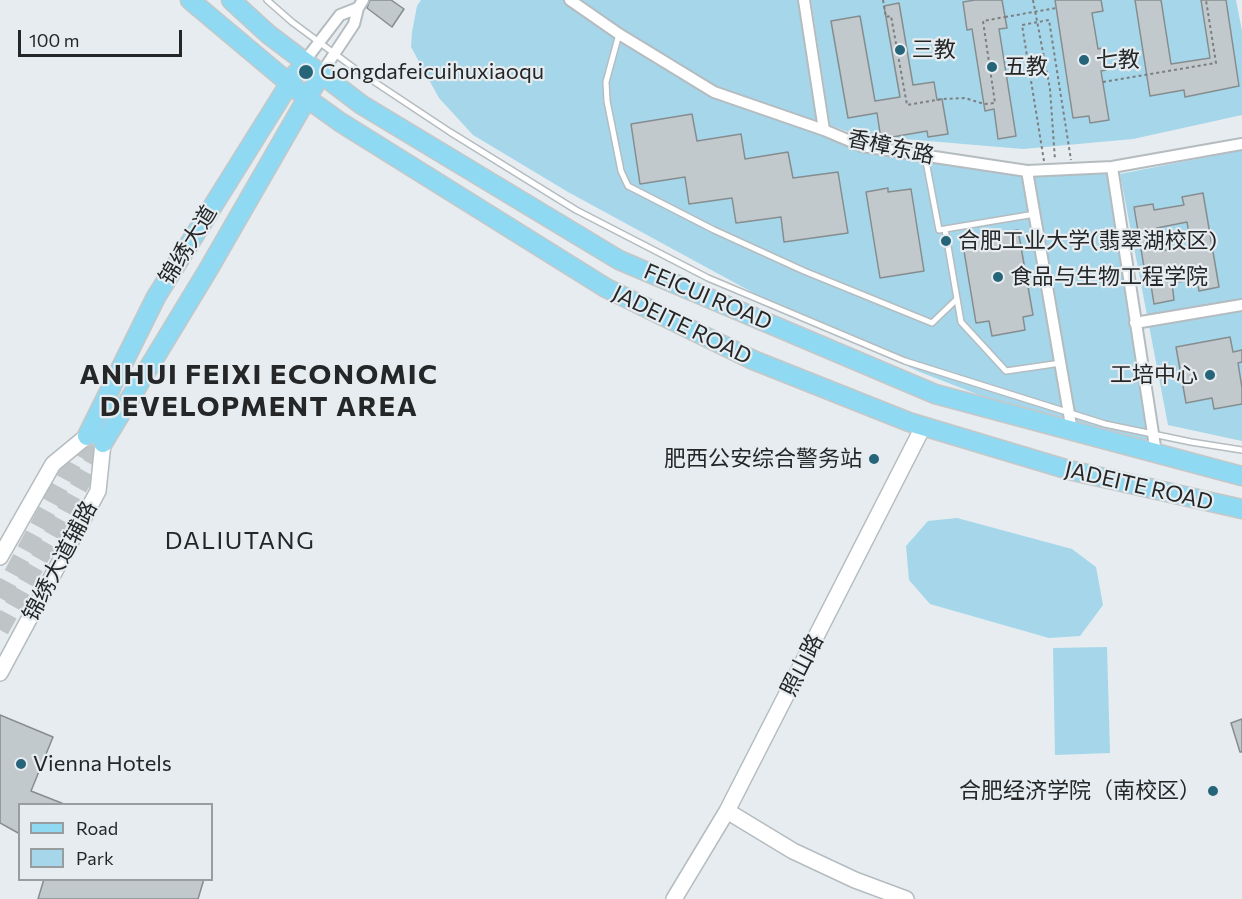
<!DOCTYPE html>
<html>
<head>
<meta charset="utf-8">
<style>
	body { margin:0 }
	#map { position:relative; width:1242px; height:899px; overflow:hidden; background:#e6ecef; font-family:Commissioner,sans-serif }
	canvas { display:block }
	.legend { position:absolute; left:18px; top:803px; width:195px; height:78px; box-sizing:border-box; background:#e6ecef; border:2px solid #989d9f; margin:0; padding:8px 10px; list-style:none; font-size:18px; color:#242627 }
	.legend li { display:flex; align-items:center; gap:12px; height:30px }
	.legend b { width:30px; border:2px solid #989d9f }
	.scale { position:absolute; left:18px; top:30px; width:164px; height:27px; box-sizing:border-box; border:3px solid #242627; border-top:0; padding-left:8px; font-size:18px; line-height:21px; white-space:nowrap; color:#242627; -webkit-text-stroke:4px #e6ecef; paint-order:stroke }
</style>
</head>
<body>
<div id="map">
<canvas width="1242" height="899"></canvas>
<ul class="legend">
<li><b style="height:8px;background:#8fd9f2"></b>Road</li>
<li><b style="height:16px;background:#a5d6ea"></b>Park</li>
</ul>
<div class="scale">100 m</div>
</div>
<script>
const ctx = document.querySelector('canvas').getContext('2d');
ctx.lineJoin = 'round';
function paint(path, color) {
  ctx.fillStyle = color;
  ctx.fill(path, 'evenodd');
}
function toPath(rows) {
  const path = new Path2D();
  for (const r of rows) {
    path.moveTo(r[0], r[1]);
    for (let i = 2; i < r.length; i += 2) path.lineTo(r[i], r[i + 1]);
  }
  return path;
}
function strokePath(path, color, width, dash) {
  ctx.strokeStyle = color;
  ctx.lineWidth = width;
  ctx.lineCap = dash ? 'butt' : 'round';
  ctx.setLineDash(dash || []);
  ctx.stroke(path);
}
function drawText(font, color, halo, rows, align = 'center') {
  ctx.font = font + ' Commissioner,"Noto Sans SC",sans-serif';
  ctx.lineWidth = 4.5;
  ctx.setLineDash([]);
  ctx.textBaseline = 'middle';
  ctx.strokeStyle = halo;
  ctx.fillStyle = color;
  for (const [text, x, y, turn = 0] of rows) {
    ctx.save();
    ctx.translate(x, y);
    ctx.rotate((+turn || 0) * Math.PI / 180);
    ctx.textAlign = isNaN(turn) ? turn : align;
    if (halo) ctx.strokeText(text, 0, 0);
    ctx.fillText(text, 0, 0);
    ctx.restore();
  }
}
paint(toPath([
	[421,0,804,0,824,130,862,146,1028,172,1112,168,1156,453,1072,431,920,372,772,303,568,192,473,135,439,98,411,47,412,32,417,6],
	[811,0,1236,0,1242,31,1242,115,1133,139,1023,149,857,135,830,125],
	[1242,150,1242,441,1168,425,1120,174],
	[957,518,1072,549,1096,567,1103,605,1080,636,1049,638,930,604,909,580,906,546,928,521],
	[1107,647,1110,753,1055,755,1053,648]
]), '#a5d6ea');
const building = toPath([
	[370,0,391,0,404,9,392,27,367,8,370,0],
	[975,0,1002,0,1007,28,999,29,1016,136,998,139,994,109,985,111,972,29,967,30,963,2,975,0],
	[1055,0,1101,0,1103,11,1092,13,1098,49,1102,48,1106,70,1101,71,1109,120,1090,123,1089,116,1073,118,1055,0],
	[1135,0,1161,0,1171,64,1210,58,1201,0,1226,0,1239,86,1185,97,1184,90,1150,96,1135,0],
	[899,3,913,85,934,82,937,100,942,99,948,134,928,137,927,131,881,139,877,113,848,118,831,21,860,16,875,101,900,97,884,6,899,3],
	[692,114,697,141,741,134,745,159,788,152,793,178,838,172,848,233,784,242,781,217,736,223,732,198,689,204,685,177,640,184,631,124,692,114],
	[888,188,888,192,911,189,924,271,880,278,866,192,888,188],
	[1203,193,1219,287,1199,291,1197,279,1172,283,1174,300,1154,304,1151,285,1147,285,1134,207,1153,204,1154,210,1184,205,1182,197,1203,193],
	[1187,222,1191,246,1161,251,1157,228,1187,222],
	[1018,230,1033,315,1023,317,1025,330,992,336,989,321,976,323,962,239,1018,230],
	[1230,337,1233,352,1242,350,1242,362,1238,363,1242,388,1242,404,1214,409,1212,398,1186,403,1176,347,1230,337],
	[0,715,53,737,31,791,64,804,20,804,20,834,0,823,0,715],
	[1242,719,1242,752,1240,752,1231,723,1242,719],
	[44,879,204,879,198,899,38,899,44,879]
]);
paint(building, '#c2c9cc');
strokePath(building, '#868d8f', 1.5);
strokePath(toPath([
	[0,598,87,436],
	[0,630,103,443]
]), '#bfc4c7', 18, [18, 9]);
const lane = toPath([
	[267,0,292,22,358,71,450,132,576,210,708,278,905,361,1105,424,1191,442,1242,450],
	[619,34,606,82,607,101,621,171,628,186,714,230,804,271,932,323,957,299],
	[925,156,939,230,1035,214],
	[945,229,961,322,1006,371,1061,363]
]);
const street = toPath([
	[570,0,619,34,714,92,824,130,862,146,1027,171,1112,167,1242,144],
	[804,0,824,130],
	[304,62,340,15,358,8],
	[321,74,354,24,358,8,363,0],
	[1112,167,1156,453],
	[1027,171,1072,431],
	[1135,323,1242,305]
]);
const secondary = toPath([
	[0,557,53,464,87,436],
	[0,673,98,491,103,443],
	[727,811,793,851,855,880,906,899],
	[674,899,727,811,923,427]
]);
const primary = toPath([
	[190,0,308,99,340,122,606,288,753,360,909,422,1069,470,1242,509],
	[231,0,268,34,362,105,619,260,935,394,1242,476],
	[87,436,156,297,296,73],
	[103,443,208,270,321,74]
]);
strokePath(lane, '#b5bcbf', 8);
strokePath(street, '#b5bcbf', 14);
strokePath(secondary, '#b5bcbf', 18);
strokePath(primary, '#c6c7c7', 21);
strokePath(toPath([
	[883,0,886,17,891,16,907,105,942,99,965,98,984,104,995,103,983,21,1005,17],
	[1033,0,1050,89,1055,160],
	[1103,82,1216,63,1206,0],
	[1044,161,1022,25,1049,20,1071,160]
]), '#7b7f81', 2, [3, 3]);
strokePath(lane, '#fff', 5);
strokePath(street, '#fff', 10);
strokePath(secondary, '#fff', 15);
strokePath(primary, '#8fd9f2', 18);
strokePath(toPath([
	[1005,17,1056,8]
]), '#7b7f81', 2, [3, 3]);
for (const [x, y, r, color] of [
	[900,50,6,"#26647a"],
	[1084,60,6,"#26647a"],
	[992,67,6,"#26647a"],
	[306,72,8,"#26647a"],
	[946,241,6,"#26647a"],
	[998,277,6,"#26647a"],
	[1210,375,6,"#26647a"],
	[874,459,6,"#26647a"],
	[21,764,6,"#26647a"],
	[1213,791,6,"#26647a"]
]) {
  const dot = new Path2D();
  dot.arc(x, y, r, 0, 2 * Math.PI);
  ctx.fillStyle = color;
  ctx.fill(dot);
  strokePath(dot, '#e6ecef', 2);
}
drawText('22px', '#242627', '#e6ecef', [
	["三教",912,50],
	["七教",1096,60],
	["五教",1004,67],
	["Gongdafeicuihuxiaoqu",320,72],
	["合肥工业大学(翡翠湖校区)",958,241],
	["食品与生物工程学院",1010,277],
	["工培中心",1198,375,"right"],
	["肥西公安综合警务站",862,459,"right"],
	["Vienna Hotels",33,764],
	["合肥经济学院（南校区）",1201,791,"right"]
], 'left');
drawText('22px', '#242627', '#e6ecef', [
	["香樟东路",891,147,12],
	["锦绣大道",188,245,-58],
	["FEICUI ROAD",708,297,23],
	["JADEITE ROAD",682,325,26],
	["JADEITE ROAD",1139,486,13],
	["锦绣大道辅路",60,561,-62],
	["照山路",802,665,-63]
]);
ctx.letterSpacing = '1.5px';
drawText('24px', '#242627', '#e6ecef', [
	["DALIUTANG",240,541]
]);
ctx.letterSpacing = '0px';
ctx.letterSpacing = '1.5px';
drawText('bold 28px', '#242627', '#e6ecef', [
	["ANHUI FEIXI ECONOMIC",259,375],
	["DEVELOPMENT AREA",259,407]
]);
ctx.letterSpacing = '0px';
</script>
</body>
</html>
